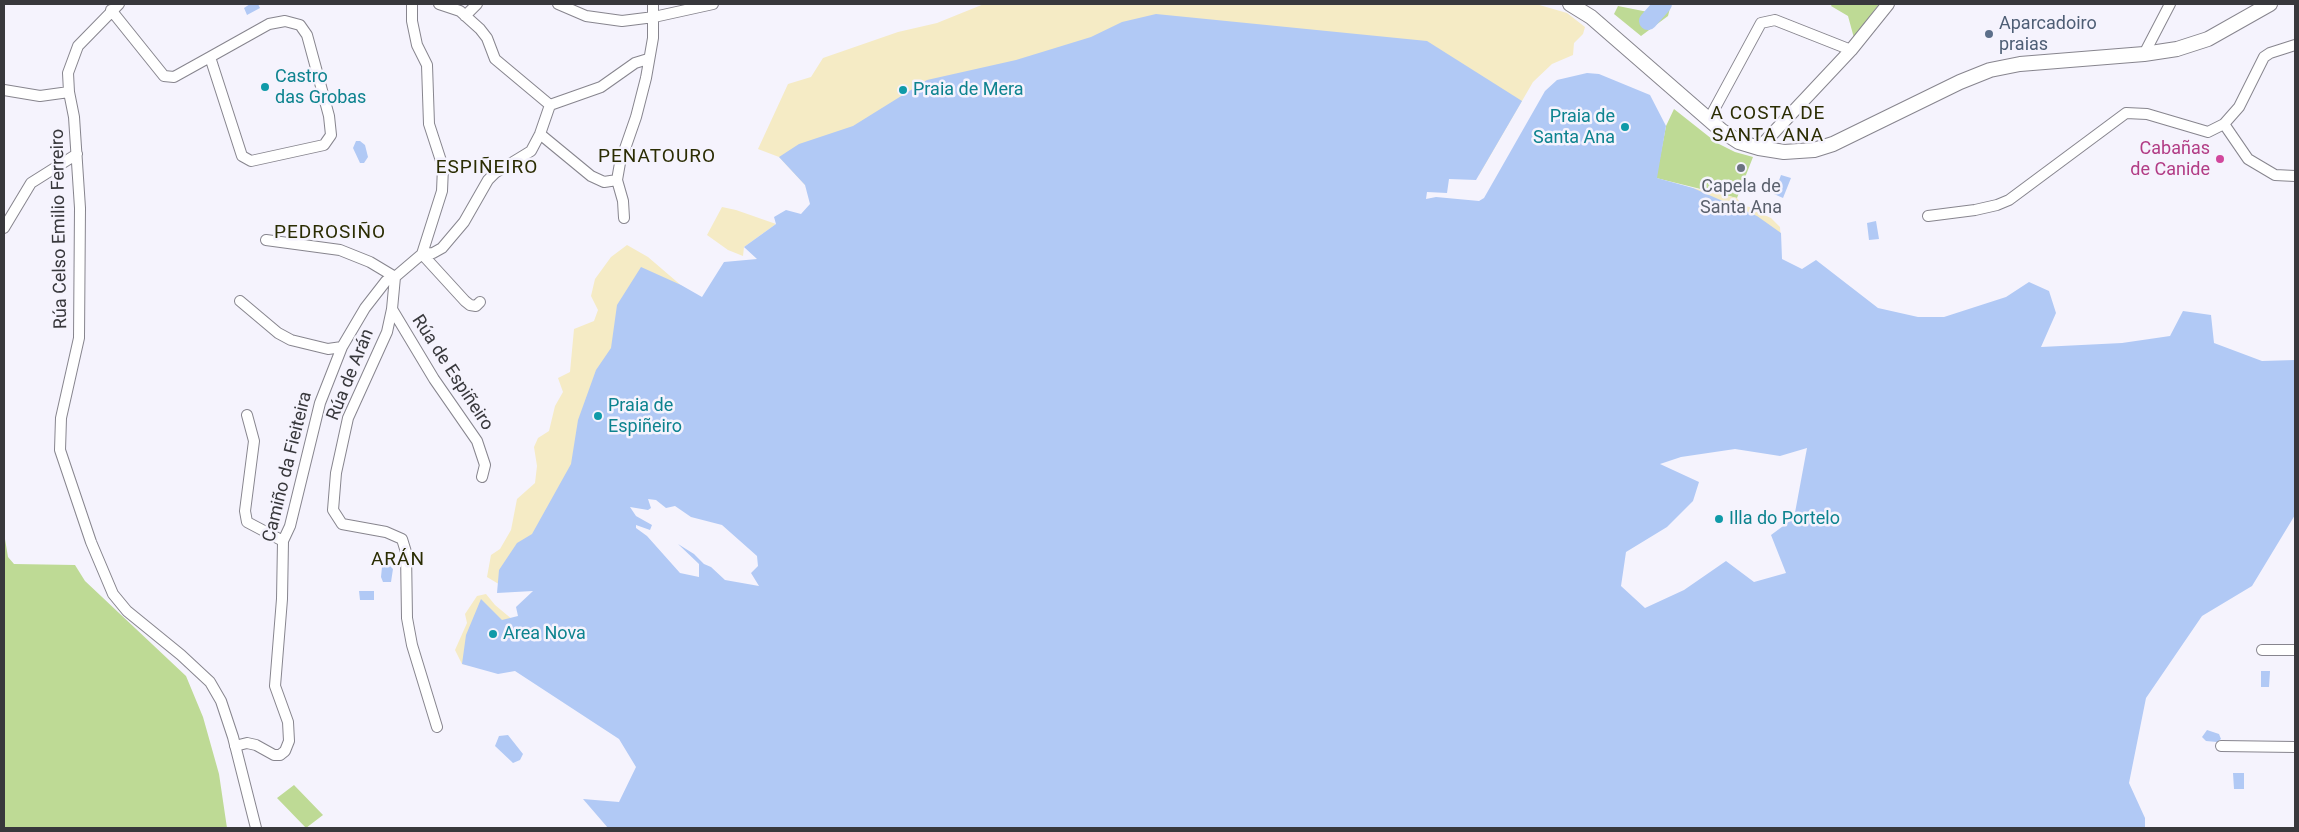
<!DOCTYPE html>
<html>
<head>
<meta charset="utf-8">
<style>
	body { margin:0 }
	#map { position:relative; width:2299px; height:832px; overflow:hidden; background:#f5f3fd; font-family:Roboto,sans-serif }
	canvas { display:block }
	.frame { position:absolute; inset:0; border:5px solid #38383c; pointer-events:none }
</style>
</head>
<body>
<div id="map">
<canvas width="2299" height="832"></canvas>
<div class="frame"></div>
</div>
<script>
const ctx = document.querySelector('canvas').getContext('2d');
ctx.lineJoin = 'round';
function paint(path, color) {
  ctx.fillStyle = color;
  ctx.fill(path, 'evenodd');
}
function toPath(rows) {
  const path = new Path2D();
  for (const r of rows) {
    path.moveTo(r[0], r[1]);
    for (let i = 2; i < r.length; i += 2) path.lineTo(r[i], r[i + 1]);
  }
  return path;
}
function strokePath(path, color, width, dash) {
  ctx.strokeStyle = color;
  ctx.lineWidth = width;
  ctx.lineCap = dash ? 'butt' : 'round';
  ctx.setLineDash(dash || []);
  ctx.stroke(path);
}
function drawText(font, color, halo, rows, align = 'center') {
  ctx.font = font + ' Roboto,sans-serif';
  ctx.lineWidth = 5;
  ctx.setLineDash([]);
  ctx.textBaseline = 'middle';
  ctx.strokeStyle = halo;
  ctx.fillStyle = color;
  for (const [text, x, y, turn = 0] of rows) {
    ctx.save();
    ctx.translate(x, y);
    ctx.rotate((+turn || 0) * Math.PI / 180);
    ctx.textAlign = isNaN(turn) ? turn : align;
    if (halo) ctx.strokeText(text, 0, 0);
    ctx.fillText(text, 0, 0);
    ctx.restore();
  }
}
paint(toPath([
	[1654,4,1671,4,1668,16,1641,36,1614,14,1618,6,1648,12],
	[1832,4,1879,4,1854,38,1848,16,1831,6],
	[1674,109,1717,143,1735,152,1753,157,1737,198,1656,178,1666,126],
	[4,533,8,557,14,564,75,565,85,581,186,676,203,717,219,774,227,828,4,828],
	[294,785,323,815,306,828,277,798]
]), '#beda95');
paint(toPath([
	[984,4,1536,4,1567,13,1585,27,1583,34,1574,43,1573,55,1552,64,1533,82,1479,175,805,185,779,157,758,149,788,84,811,77,823,58,898,32,937,23],
	[1693,188,1737,198,1742,205,1753,208,1755,211,1771,218,1780,227,1781,242,1689,200],
	[722,207,736,210,776,224,744,247,743,256,728,250,707,235],
	[627,245,648,257,683,287,517,589,507,589,487,577,491,555,500,549,511,530,517,499,535,483,537,466,534,447,538,438,549,431,555,406,563,392,558,378,570,372,574,329,594,321,598,310,591,296,595,279,611,257],
	[486,594,495,605,525,630,471,666,462,664,455,650,467,623,465,614,477,596]
]), '#f5ebc5');
paint(toPath([
	[250,4,258,4,260,8,247,15,244,8],
	[1156,14,1427,41,1522,101,1476,180,1449,179,1447,193,1427,192,1426,199,1436,197,1479,201,1484,198,1545,91,1557,80,1587,73,1599,74,1650,95,1666,126,1657,178,1693,188,1757,216,1781,233,1782,259,1802,269,1816,260,1878,308,1918,317,1944,317,2006,297,2029,282,2049,291,2056,313,2041,347,2122,343,2170,336,2183,311,2211,315,2214,343,2262,361,2295,360,2295,515,2252,586,2202,616,2146,698,2129,783,2145,818,2145,828,608,828,583,799,619,802,636,767,619,739,515,671,498,674,462,664,466,635,481,599,502,620,518,616,516,607,533,591,497,593,499,570,517,543,532,534,571,464,578,420,596,370,611,348,617,305,641,267,681,285,702,297,724,262,757,259,744,247,776,224,774,217,786,210,801,214,810,204,805,185,779,157,799,144,853,126,927,80,1016,60,1091,37,1122,22],
	[1807,448,1794,518,1771,535,1786,573,1754,582,1726,561,1684,590,1645,608,1621,586,1626,552,1667,527,1693,501,1699,482,1660,464,1681,457,1735,449,1780,456],
	[648,499,656,500,666,508,675,506,691,517,722,525,757,556,758,566,751,573,759,586,725,580,711,567,704,564,694,554,678,544,699,564,699,577,680,573,647,536,636,528,636,525,650,530,652,525,636,516,630,507,648,510,651,508],
	[356,141,360,141,365,145,368,157,364,163,360,163,353,148],
	[1781,175,1791,178,1783,198,1774,194],
	[1876,221,1879,239,1869,240,1867,223],
	[390,566,393,569,391,582,383,582,381,577,382,567],
	[359,591,374,591,374,600,360,600],
	[2261,671,2270,671,2269,687,2261,687],
	[2207,730,2219,734,2221,739,2217,742,2206,741,2202,737],
	[508,735,523,754,520,760,513,763,495,746,499,736],
	[2233,773,2244,773,2244,789,2234,789]
]), '#b1c9f5');
strokePath(toPath([
	[1648,21,1663,4]
]), '#b1c9f5', 18);
const minor = toPath([
	[119,4,78,46,68,73,69,92,74,117,80,208,79,338,61,418,60,450,91,542,113,594,127,611,181,655,210,682,221,701,233,737,256,828],
	[412,4,412,21,417,45,427,65,429,124,443,167,442,191,422,254],
	[439,4,460,11,480,29,487,38,495,59,550,105],
	[558,4,586,16,622,21,654,17,713,4],
	[111,10,164,76,174,77,210,57,242,156,251,161,324,145,331,135,329,116,307,35,300,25,285,21,269,24,210,57],
	[465,16,477,4],
	[2144,54,2170,4],
	[4,90,40,96,69,92],
	[550,105,601,87,635,63,648,59],
	[1709,119,1761,23,1775,20,1851,50],
	[2224,124,2248,159,2275,175,2295,176],
	[540,134,591,176,604,182,617,180],
	[1928,216,1975,210,1997,205,2009,200,2126,113,2147,114,2208,132,2224,124,2239,107,2264,57,2270,53,2295,45],
	[624,218,623,201,617,180,620,163,636,117,646,78,653,38,653,4],
	[4,228,31,183,77,154],
	[266,240,340,250,370,262,395,277],
	[422,254,465,301,470,305,476,306,480,302],
	[395,277,392,309,434,379,477,441,485,465,482,477],
	[240,301,278,333,291,340,328,349,342,347],
	[392,309,387,332,348,418,336,473,333,510,342,524,386,532,402,539,406,552,407,618,412,645,437,727],
	[247,415,254,441,245,511,247,522,283,541],
	[2262,650,2295,650],
	[235,746,247,743,256,745,274,755,280,755,285,751,289,741,288,722,275,686,282,599,283,541,290,526,320,403,342,347,365,308,386,281,395,277,422,254,433,253,442,248,464,222,488,180,495,173,531,151,540,134,550,105],
	[2221,746,2295,747]
]);
const tertiary = toPath([
	[1759,148,1851,50,1888,4]
]);
const secondary = toPath([
	[1570,4,1591,17,1722,131,1739,142,1759,148,1784,152,1814,150,1833,144,1960,82,1990,70,2020,64,2144,54,2177,49,2208,39,2270,4]
]);
strokePath(minor, '#87858e', 12);
strokePath(tertiary, '#87858e', 14);
strokePath(secondary, '#87858e', 16);
strokePath(minor, '#fff', 10);
strokePath(tertiary, '#fff', 12);
strokePath(secondary, '#fff', 14);
for (const [x, y, r, color] of [
	[1989,34,5,"#5c6f8a"],
	[265,87,5,"#0f9aa8"],
	[903,90,5,"#0f9aa8"],
	[1625,127,5,"#0f9aa8"],
	[2220,159,5,"#d1479c"],
	[1741,168,5,"#6b7280"],
	[598,416,5,"#0f9aa8"],
	[1719,519,5,"#0f9aa8"],
	[493,634,5,"#0f9aa8"]
]) {
  const dot = new Path2D();
  dot.arc(x, y, r, 0, 2 * Math.PI);
  ctx.fillStyle = color;
  ctx.fill(dot);
  strokePath(dot, '#f5f3fd', 2);
}
drawText('18px', '#4e5e75', '#f5f3fd', [
	["Aparcadoiro",1999,24],
	["praias",1999,45]
], 'left');
drawText('18px', '#0d838f', '#f5f3fd', [
	["Castro",275,77],
	["das Grobas",275,98],
	["Praia de Mera",913,90],
	["Praia de",1615,117,"right"],
	["Santa Ana",1615,138,"right"],
	["Praia de",608,406],
	["Espiñeiro",608,427],
	["Illa do Portelo",1729,519],
	["Area Nova",503,634]
], 'left');
drawText('18px', '#b23c85', '#f5f3fd', [
	["Cabañas",2210,149],
	["de Canide",2210,170]
], 'right');
drawText('18px', '#5b616d', '#f5f3fd', [
	["Capela de",1741,187],
	["Santa Ana",1741,208]
]);
drawText('18px', '#38383c', '#f5f3fd', [
	["Rúa Celso Emilio Ferreiro",60,229,-91],
	["Rúa de Espiñeiro",452,373,57],
	["Rúa de Arán",351,375,-68],
	["Camiño da Fieiteira",288,467,-76]
]);
ctx.letterSpacing = '1px';
drawText('19px', '#2b2d03', '#f5f3fd', [
	["A COSTA DE",1768,114],
	["SANTA ANA",1768,136],
	["PENATOURO",657,157],
	["ESPIÑEIRO",487,168],
	["PEDROSIÑO",330,233],
	["ARÁN",398,560]
]);
ctx.letterSpacing = '0px';
</script>
</body>
</html>
